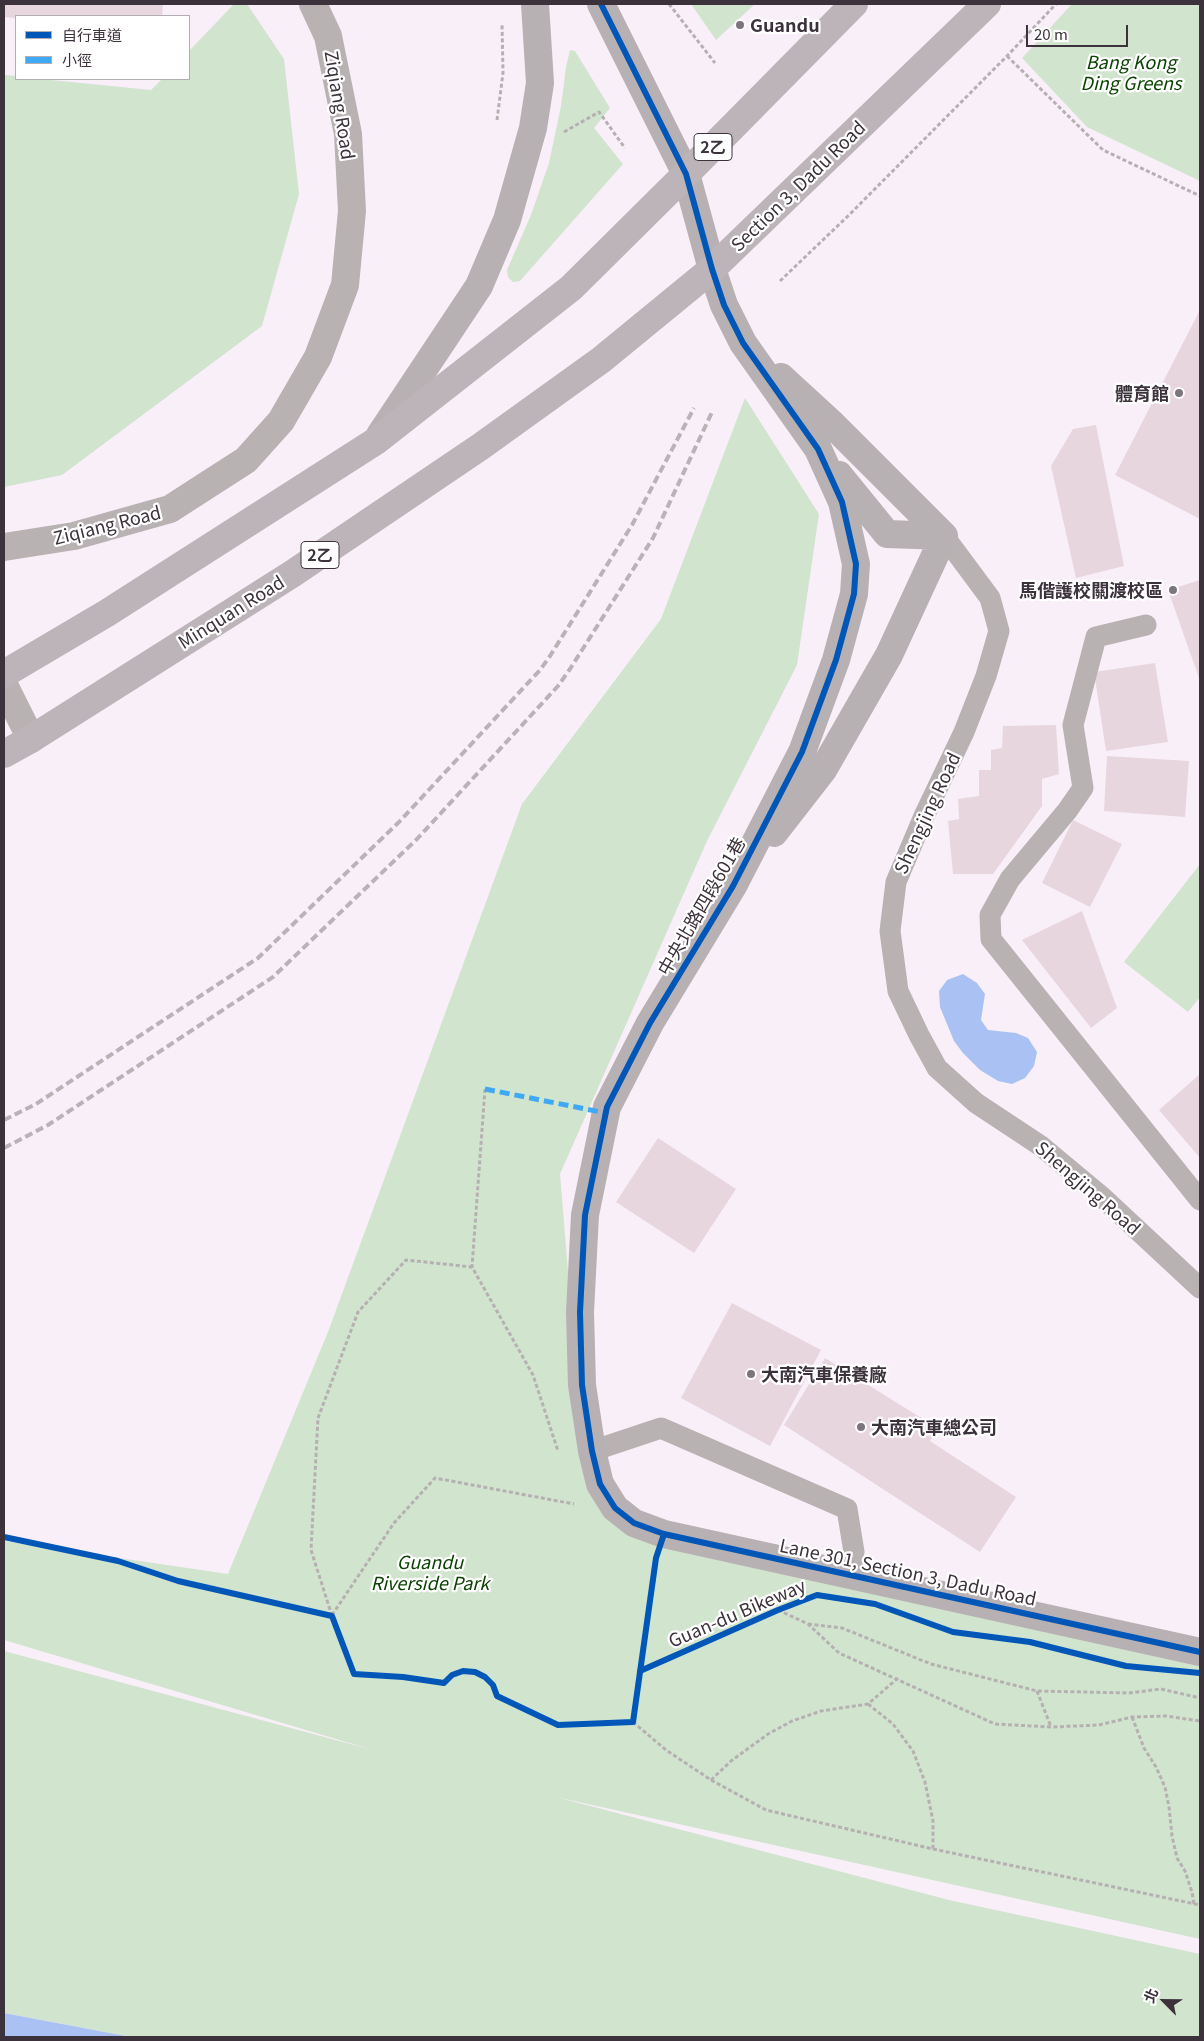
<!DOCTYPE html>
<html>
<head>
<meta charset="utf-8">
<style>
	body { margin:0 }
	#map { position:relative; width:1204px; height:2041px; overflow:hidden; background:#f9eff9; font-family:Georgia,"Noto Sans TC",serif }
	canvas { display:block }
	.frame { position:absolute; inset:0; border:5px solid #3b323b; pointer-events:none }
	.legend { position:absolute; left:15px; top:15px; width:175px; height:65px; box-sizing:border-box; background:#fff; border:1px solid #b1adb1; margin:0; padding:6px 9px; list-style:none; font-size:15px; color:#3b323b }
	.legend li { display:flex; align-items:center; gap:10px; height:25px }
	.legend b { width:25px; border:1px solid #b1adb1 }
	.north { position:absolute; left:1139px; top:1976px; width:50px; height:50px; -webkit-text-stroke:4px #fff; paint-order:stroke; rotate:293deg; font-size:14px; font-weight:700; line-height:20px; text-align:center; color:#3b323b }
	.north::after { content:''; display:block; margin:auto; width:18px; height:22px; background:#3b323b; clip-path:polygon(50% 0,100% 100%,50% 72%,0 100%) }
	.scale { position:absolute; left:1026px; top:25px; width:102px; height:22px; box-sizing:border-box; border:2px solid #3b323b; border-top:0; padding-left:6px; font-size:15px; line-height:18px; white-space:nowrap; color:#3b323b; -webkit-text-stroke:4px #fff; paint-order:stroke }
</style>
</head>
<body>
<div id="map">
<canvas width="1204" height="2041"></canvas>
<div class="frame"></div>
<ul class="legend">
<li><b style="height:6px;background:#0057b8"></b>自行車道</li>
<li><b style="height:6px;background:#3fa9f5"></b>小徑</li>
</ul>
<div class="north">北</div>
<div class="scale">20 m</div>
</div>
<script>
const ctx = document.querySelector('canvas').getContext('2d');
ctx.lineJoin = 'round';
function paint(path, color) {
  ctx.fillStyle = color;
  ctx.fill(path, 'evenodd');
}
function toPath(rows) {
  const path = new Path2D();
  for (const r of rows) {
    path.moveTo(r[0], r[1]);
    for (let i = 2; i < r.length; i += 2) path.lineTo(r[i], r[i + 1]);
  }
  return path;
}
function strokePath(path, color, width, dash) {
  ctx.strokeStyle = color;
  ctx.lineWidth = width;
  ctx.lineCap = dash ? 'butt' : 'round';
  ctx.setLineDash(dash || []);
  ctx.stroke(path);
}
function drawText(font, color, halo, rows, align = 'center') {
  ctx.font = font + ' Georgia,"Noto Sans TC",serif';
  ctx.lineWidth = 4.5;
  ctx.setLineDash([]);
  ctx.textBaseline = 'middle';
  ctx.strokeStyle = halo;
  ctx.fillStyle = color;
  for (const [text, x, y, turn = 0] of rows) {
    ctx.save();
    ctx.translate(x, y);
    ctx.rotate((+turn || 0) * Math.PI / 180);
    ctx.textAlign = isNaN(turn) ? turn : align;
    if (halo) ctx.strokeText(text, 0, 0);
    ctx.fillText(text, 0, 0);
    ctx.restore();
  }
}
paint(toPath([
	[234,4,247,4,284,59,299,194,262,326,62,475,4,487,4,75,16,76,16,79,41,79,151,90,162,79,189,79,189,51],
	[691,4,755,4,716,40],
	[1072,4,1200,4,1200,181,1087,127,1022,58],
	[570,50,575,51,610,108,594,128,623,164,520,281,513,282,508,277,507,270,531,215,549,163,561,106,566,67],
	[745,398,819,514,797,665,707,841,560,1174,584,1466,614,1525,1200,1650,1200,1939,556,1797,949,1900,1200,1954,1200,2037,131,2037,4,2013,4,1651,373,1750,4,1640,4,1541,228,1574,328,1332,522,804,661,619],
	[1200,864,1200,997,1188,1012,1124,962]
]), '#d1e4ce');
paint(toPath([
	[963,974,977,983,985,994,981,1020,988,1030,1016,1033,1028,1038,1037,1052,1034,1066,1025,1078,1012,1084,998,1081,980,1070,963,1053,954,1041,940,1007,939,991,947,980],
	[4,2013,131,2037,4,2037]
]), '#aac2f3');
paint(toPath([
	[4,4,163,4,162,16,16,18,4,17],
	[1200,310,1200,519,1115,475],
	[1096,425,1124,566,1076,578,1051,466,1073,429],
	[1200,580,1200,681,1168,590],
	[1155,663,1168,742,1106,751,1094,672],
	[1056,725,1059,774,1042,779,1042,806,993,874,953,874,948,821,959,819,958,799,979,796,979,770,991,770,991,750,1002,748,1003,726],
	[1107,756,1189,761,1185,817,1104,811],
	[1073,820,1122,844,1090,907,1042,883],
	[1082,911,1117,1008,1091,1028,1022,940],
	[1200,1074,1200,1158,1159,1110],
	[658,1138,736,1189,694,1253,616,1202],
	[732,1303,821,1350,770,1446,681,1398],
	[825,1358,939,1429,930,1441,1016,1497,980,1552,784,1425]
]), '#e8d6df');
strokePath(toPath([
	[669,4,715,63],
	[1007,56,1103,150,1200,196],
	[497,120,503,73,502,24],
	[564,132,599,112,625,148],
	[780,281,850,214,1007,56,1056,4],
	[485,1089,472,1267,533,1375,558,1451],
	[778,1610,808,1624,839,1653,995,1724,1051,1727,1099,1725,1132,1717,1166,1716,1200,1721],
	[332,1615,394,1523,435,1478,574,1504],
	[332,1616,311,1550,318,1418,358,1312,406,1260,472,1267],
	[808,1624,842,1628,931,1664,1037,1691,1129,1693,1161,1689,1200,1698],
	[1037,1691,1051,1727],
	[868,1704,893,1724,913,1751,925,1782,933,1821,933,1849],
	[1132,1717,1144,1748,1156,1767,1165,1787,1169,1807,1172,1836,1177,1858,1185,1871,1192,1892,1194,1904],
	[633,1722,666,1750,711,1780,766,1810,933,1849,1200,1905],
	[711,1780,731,1761,768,1734,792,1721,821,1711,868,1704,898,1678]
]), '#b6b0b3', 3, [4, 2.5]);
strokePath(toPath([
	[944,536,990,598,999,631,986,676,964,732,924,816,896,882,890,931,898,991,919,1035,937,1068,976,1103,1041,1146,1101,1196,1200,1288],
	[1146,625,1096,637,1073,725,1083,788,1067,811,1010,879,990,915,991,939,1200,1200],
	[592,1451,661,1428,847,1509,854,1552,848,1575]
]), '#b8b2b3', 21);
strokePath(toPath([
	[4,547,74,536,170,509,246,460,281,421,318,357,345,285,352,211,348,134,328,36,313,4],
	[4,685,31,739]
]), '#b8b2b3', 28);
strokePath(toPath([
	[601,4,686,174,712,269,724,305,743,343,818,449,842,502,856,564,854,594,836,660,802,752,733,886,650,1023,607,1107,585,1215,580,1312,582,1385,592,1451,600,1484,615,1508,634,1523,664,1534,1200,1652],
	[781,377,830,422,944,536],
	[380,435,479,286,507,220,533,128,540,83,535,4],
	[839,475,887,534,944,536],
	[774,833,823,770,889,655,944,536]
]), '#b8b1b3', 28);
strokePath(toPath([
	[4,674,107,613,376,441,571,288,686,174,854,4],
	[4,754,31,739,292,574,480,447,601,360,712,269,987,4]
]), '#bcb4b8', 28);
strokePath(toPath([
	[4,1120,36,1104,258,958,399,822,540,670,550,656,632,525,694,408],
	[4,1148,48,1125,273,977,417,839,558,686,570,669,653,538,713,410]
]), '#b9b3b8', 4, [8, 4]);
strokePath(toPath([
	[485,1089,606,1113]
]), '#3fa9f5', 5, [10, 5]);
strokePath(toPath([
	[601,4,686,174,712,269,724,305,743,343,818,449,842,502,856,564,854,594,836,660,802,752,733,886,650,1023,607,1107,585,1215,580,1312,582,1385,592,1451,600,1484,615,1508,634,1523,664,1534,1200,1652],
	[4,1537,118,1561,178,1581,332,1616,354,1674,403,1677,444,1683,452,1675,463,1671,475,1672,485,1677,493,1685,497,1696,558,1725,633,1722,656,1558,664,1534],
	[640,1671,778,1610,817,1595,875,1604,953,1632,1030,1642,1126,1666,1200,1673]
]), '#0057b8', 6);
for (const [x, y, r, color] of [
	[740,25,5,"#7e747e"],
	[1179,393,5,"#7e747e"],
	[1173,590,5,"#7e747e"],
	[751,1374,5,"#7e747e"],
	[861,1427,5,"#7e747e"]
]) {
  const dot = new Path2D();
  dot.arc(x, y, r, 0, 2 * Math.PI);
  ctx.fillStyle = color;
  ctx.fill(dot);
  strokePath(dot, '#fff', 2);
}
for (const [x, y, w] of [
	[713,147,38],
	[320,555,38]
]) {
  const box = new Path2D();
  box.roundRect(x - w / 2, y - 13.5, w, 27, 4);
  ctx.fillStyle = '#fff';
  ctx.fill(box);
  strokePath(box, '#3b323b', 1);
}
drawText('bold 16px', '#3b323b', null, [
	["2乙",713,147],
	["2乙",320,555]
]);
drawText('bold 18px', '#3b323b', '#fff', [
	["Guandu",750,25],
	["體育館",1169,393,"right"],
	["馬偕護校關渡校區",1163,590,"right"],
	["大南汽車保養廠",761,1374],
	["大南汽車總公司",871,1427]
], 'left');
drawText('italic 18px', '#0a4301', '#fff', [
	["Bang Kong",1131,62],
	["Ding Greens",1131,83],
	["Guandu",430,1562],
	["Riverside Park",430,1583]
]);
drawText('18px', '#3b323b', '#fff', [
	["Ziqiang Road",340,105,81],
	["Section 3, Dadu Road",798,186,-44],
	["Ziqiang Road",107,525,-14],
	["Minquan Road",231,612,-32],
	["Shengjing Road",927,813,-65],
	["中央北路四段601巷",701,906,-60],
	["Shengjing Road",1088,1188,41],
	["Lane 301, Section 3, Dadu Road",908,1572,12],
	["Guan-du Bikeway",737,1613,-23]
]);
</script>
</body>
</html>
